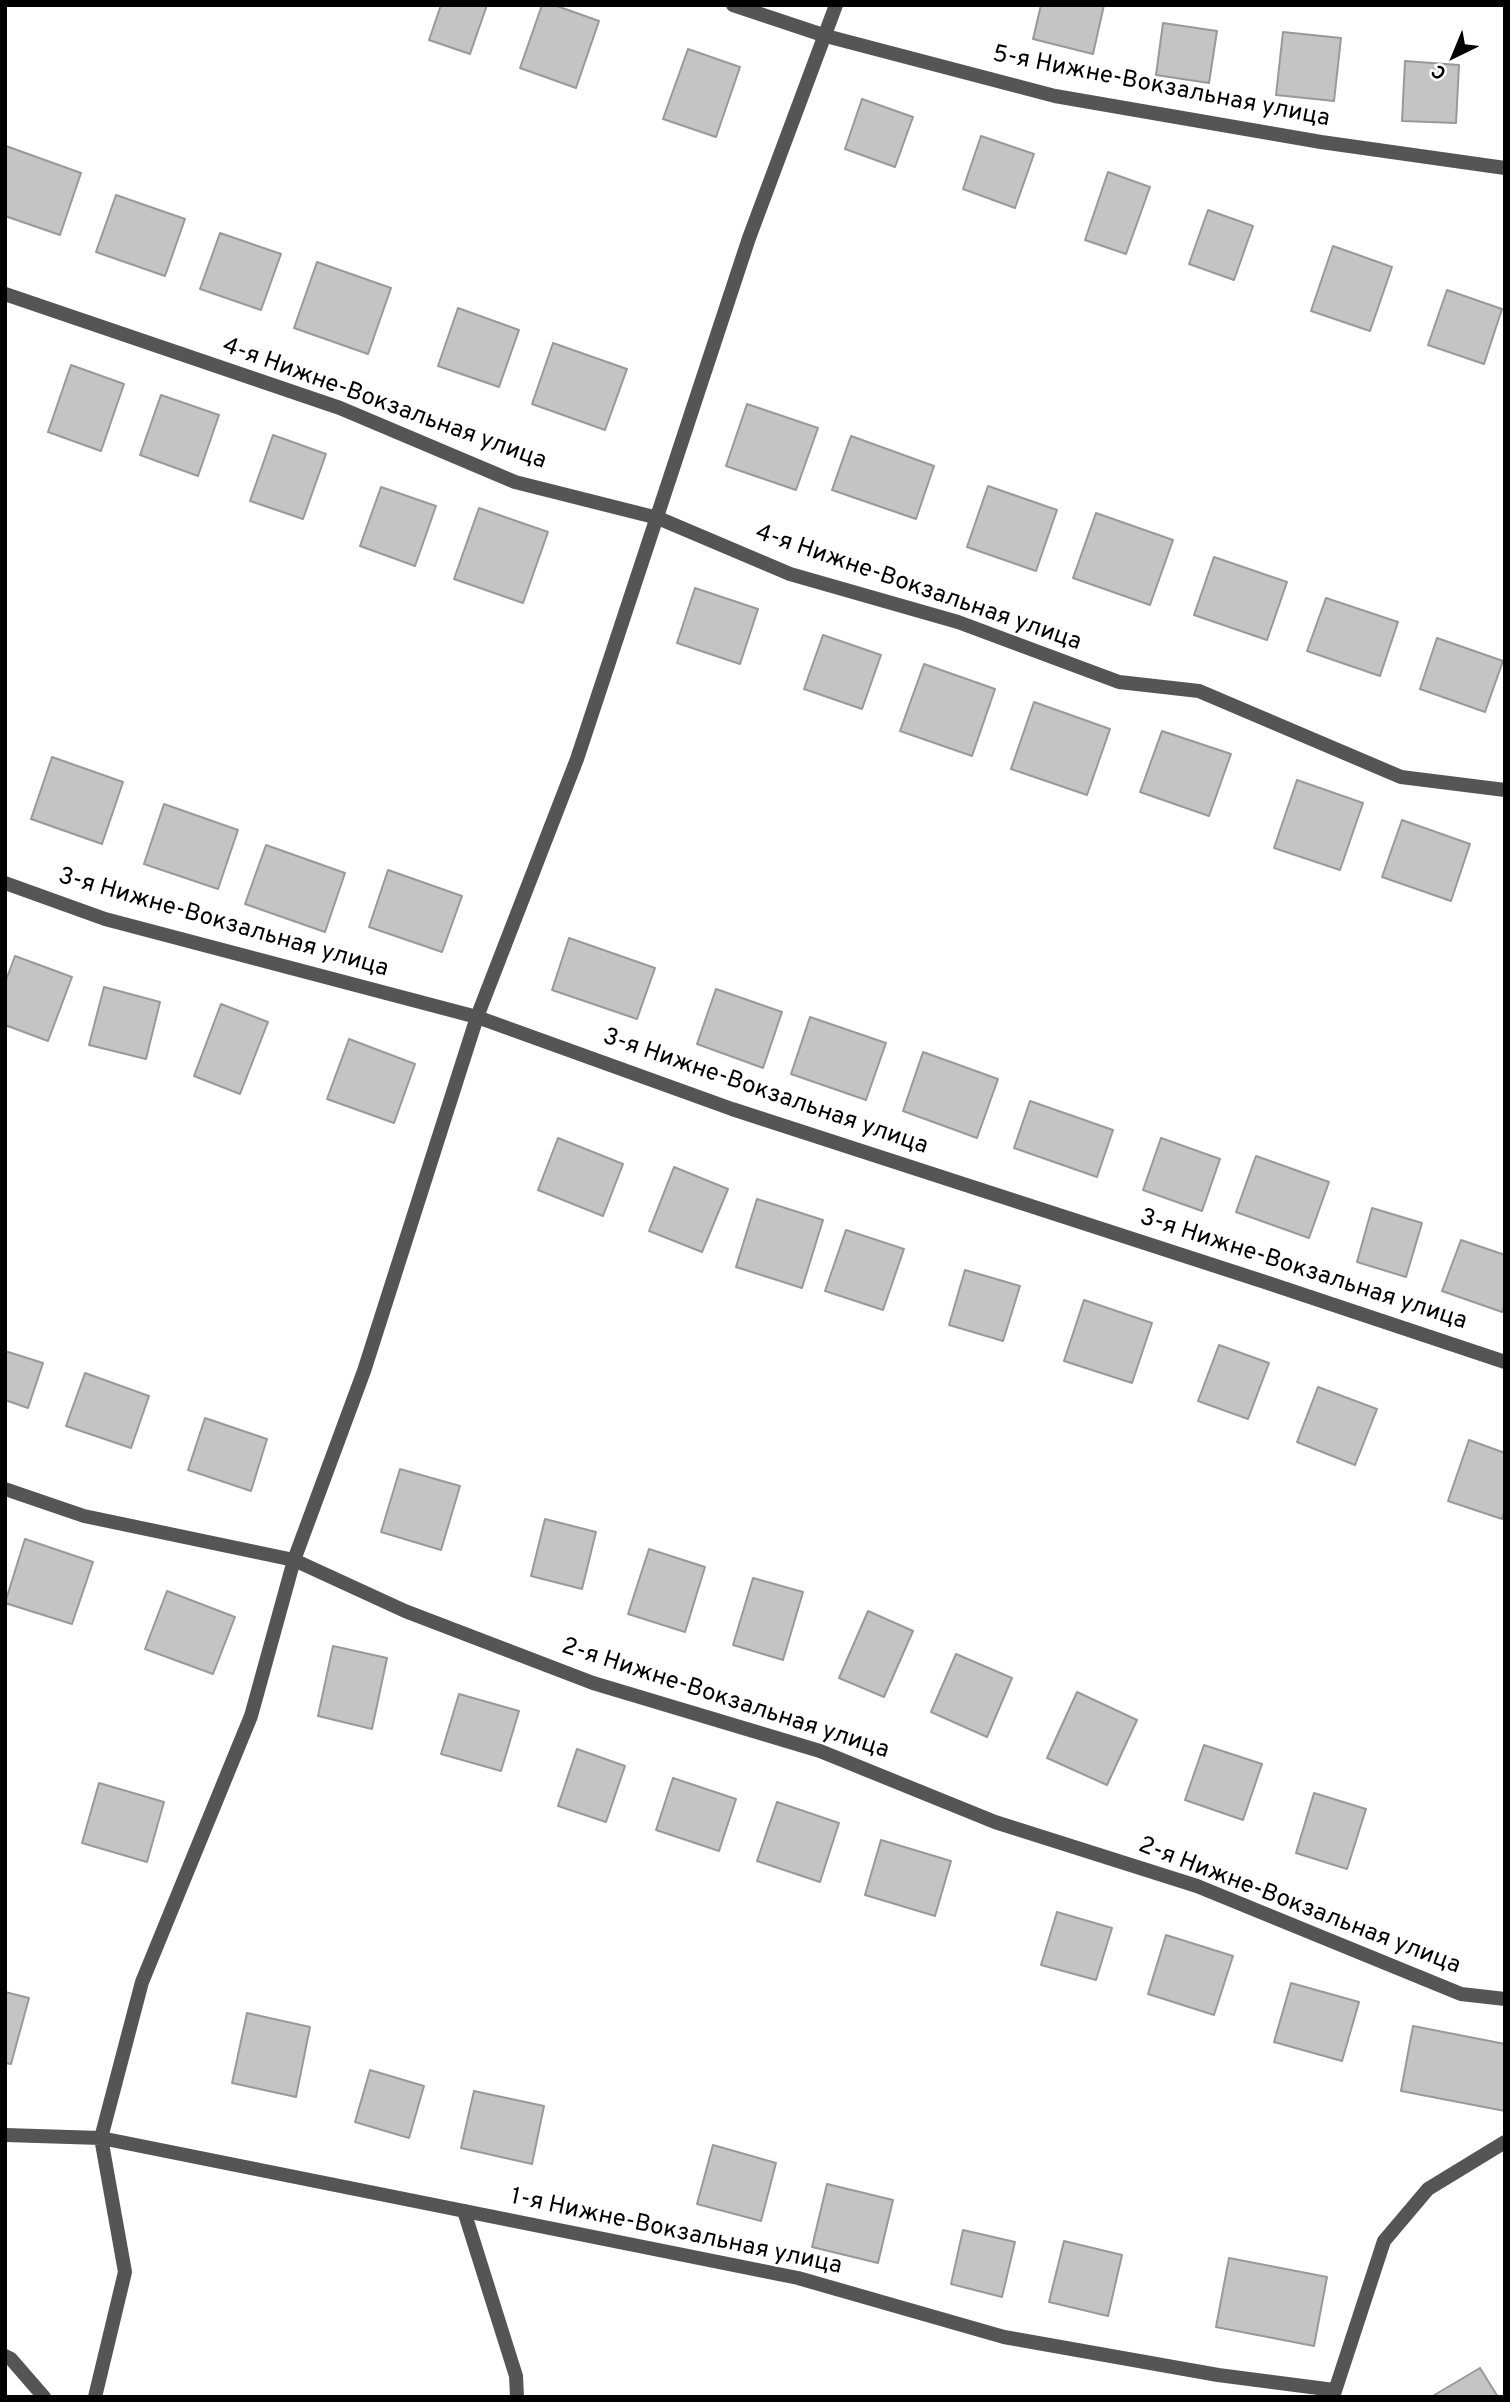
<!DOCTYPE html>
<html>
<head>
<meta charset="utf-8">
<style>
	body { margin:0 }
	#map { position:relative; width:1510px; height:2402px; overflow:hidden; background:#fff; font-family:Overpass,sans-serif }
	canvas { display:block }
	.frame { position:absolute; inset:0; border:7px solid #000; pointer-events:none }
	.north { position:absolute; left:1419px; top:21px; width:70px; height:70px; -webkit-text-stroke:5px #fff; paint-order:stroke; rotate:223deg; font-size:19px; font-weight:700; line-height:28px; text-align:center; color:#000 }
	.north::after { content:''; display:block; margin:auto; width:24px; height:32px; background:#000; clip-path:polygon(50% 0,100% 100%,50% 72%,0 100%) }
</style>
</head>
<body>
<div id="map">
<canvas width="1510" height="2402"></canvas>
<div class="frame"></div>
<div class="north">С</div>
</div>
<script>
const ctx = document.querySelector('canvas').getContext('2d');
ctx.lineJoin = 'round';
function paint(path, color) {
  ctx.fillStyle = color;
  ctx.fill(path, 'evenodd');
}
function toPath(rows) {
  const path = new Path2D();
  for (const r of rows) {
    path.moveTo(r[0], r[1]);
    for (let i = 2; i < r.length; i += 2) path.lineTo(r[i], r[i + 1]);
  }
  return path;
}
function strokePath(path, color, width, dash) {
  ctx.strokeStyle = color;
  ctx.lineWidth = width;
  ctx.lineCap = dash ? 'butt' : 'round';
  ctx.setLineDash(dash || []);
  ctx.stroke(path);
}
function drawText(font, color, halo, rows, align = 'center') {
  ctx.font = font + ' Overpass,sans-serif';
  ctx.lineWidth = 5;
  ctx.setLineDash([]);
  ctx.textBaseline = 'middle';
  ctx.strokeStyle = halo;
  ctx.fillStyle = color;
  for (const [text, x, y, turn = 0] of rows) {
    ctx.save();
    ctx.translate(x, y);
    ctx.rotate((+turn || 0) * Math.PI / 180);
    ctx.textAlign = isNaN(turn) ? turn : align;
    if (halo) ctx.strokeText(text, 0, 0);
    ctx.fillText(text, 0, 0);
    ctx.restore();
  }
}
const building = toPath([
	[441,5,487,5,470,54,429,40,441,5],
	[542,5,554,5,599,21,576,88,520,68,542,5],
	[1041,5,1104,5,1093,54,1033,39,1041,5],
	[1163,23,1217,31,1209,83,1156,75,1163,23],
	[1283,32,1341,38,1334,101,1276,95,1283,32],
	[688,49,740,67,716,137,663,119,688,49],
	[1405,61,1459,65,1456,123,1402,121,1405,61],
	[862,99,913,117,895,167,845,149,862,99],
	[981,136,1034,154,1015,208,963,189,981,136],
	[6,146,81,173,60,235,5,216,6,146],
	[1108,172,1150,187,1126,254,1085,240,1108,172],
	[116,195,185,219,165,276,96,252,116,195],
	[1208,210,1253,226,1234,280,1189,264,1208,210],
	[220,233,281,254,261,310,200,289,220,233],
	[1333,246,1392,267,1370,331,1311,311,1333,246],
	[317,262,391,288,368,354,294,328,317,262],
	[1447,290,1502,309,1484,364,1428,345,1447,290],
	[458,308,519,330,499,387,438,366,458,308],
	[553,343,627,369,605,430,532,404,553,343],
	[71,365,124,384,101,451,48,432,71,365],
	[161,395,219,415,198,476,140,455,161,395],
	[747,404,818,428,796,490,726,466,747,404],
	[273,435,326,454,303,519,250,501,273,435],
	[851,436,934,466,916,519,832,490,851,436],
	[988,486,1057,510,1036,571,967,547,988,486],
	[381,487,436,506,415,566,360,546,381,487],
	[479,508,548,532,523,603,454,579,479,508],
	[1096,513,1173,540,1150,605,1073,578,1096,513],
	[1214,557,1287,582,1267,640,1194,615,1214,557],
	[695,588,758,609,740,664,677,643,695,588],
	[1326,598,1398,622,1380,676,1307,651,1326,598],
	[823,635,881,655,862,709,804,689,823,635],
	[1437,638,1503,661,1485,712,1420,689,1437,638],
	[924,664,995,689,972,756,900,731,924,664],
	[1034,702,1110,729,1087,795,1011,769,1034,702],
	[1162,731,1231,754,1209,816,1140,792,1162,731],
	[52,757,123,782,102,844,31,819,52,757],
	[1297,780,1363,803,1340,870,1274,848,1297,780],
	[164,804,238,830,218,889,144,864,164,804],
	[1402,820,1470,844,1451,901,1382,877,1402,820],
	[266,845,345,873,325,932,245,904,266,845],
	[388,870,462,896,442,952,369,927,388,870],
	[569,938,655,968,637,1019,552,990,569,938],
	[15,956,72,977,48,1041,5,1025,5,983,15,956],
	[104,987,160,1002,146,1059,89,1045,104,987],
	[716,989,782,1012,763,1068,697,1044,716,989],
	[221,1004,268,1022,240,1094,194,1076,221,1004],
	[810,1017,886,1043,866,1100,791,1074,810,1017],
	[349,1039,415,1064,394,1123,327,1099,349,1039],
	[923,1052,998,1079,977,1138,903,1111,923,1052],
	[1030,1101,1113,1130,1097,1177,1014,1148,1030,1101],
	[558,1138,623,1164,603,1216,538,1190,558,1138],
	[1161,1138,1220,1159,1202,1211,1143,1190,1161,1138],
	[1256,1156,1329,1182,1309,1238,1236,1212,1256,1156],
	[674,1167,728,1189,702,1252,649,1231,674,1167],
	[757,1199,823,1220,802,1288,736,1267,757,1199],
	[1372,1208,1422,1223,1406,1277,1357,1262,1372,1208],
	[846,1230,904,1249,883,1310,825,1291,846,1230],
	[1461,1240,1505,1255,1505,1305,1502,1312,1442,1291,1461,1240],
	[965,1270,1020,1286,1003,1341,949,1325,965,1270],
	[1084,1300,1152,1323,1132,1383,1064,1361,1084,1300],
	[1219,1345,1269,1363,1248,1419,1198,1401,1219,1345],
	[5,1351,43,1363,28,1408,5,1400,5,1351],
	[85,1373,149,1396,131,1448,66,1426,85,1373],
	[1318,1387,1377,1409,1355,1465,1297,1442,1318,1387],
	[205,1418,267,1439,251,1491,188,1470,205,1418],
	[1469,1440,1505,1453,1505,1509,1502,1519,1448,1501,1469,1440],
	[400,1469,460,1486,441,1550,381,1532,400,1469],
	[545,1519,596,1532,582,1589,531,1576,545,1519],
	[25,1539,93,1562,72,1624,5,1603,25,1539],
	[649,1549,705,1567,685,1632,628,1614,649,1549],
	[753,1578,803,1592,783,1660,733,1645,753,1578],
	[167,1591,235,1617,213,1674,145,1649,167,1591],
	[868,1611,913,1631,884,1697,839,1678,868,1611],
	[333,1646,387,1658,372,1729,318,1716,333,1646],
	[956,1654,1012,1678,987,1737,931,1712,956,1654],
	[1077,1692,1137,1720,1107,1785,1047,1758,1077,1692],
	[459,1694,519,1711,501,1771,441,1754,459,1694],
	[1204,1745,1262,1764,1243,1820,1185,1800,1204,1745],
	[577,1749,625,1766,606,1822,558,1806,577,1749],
	[673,1778,736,1799,719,1851,656,1830,673,1778],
	[99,1783,164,1802,147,1862,82,1843,99,1783],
	[1314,1793,1366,1809,1347,1869,1296,1853,1314,1793],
	[777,1802,839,1823,820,1882,757,1861,777,1802],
	[881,1840,951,1861,935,1916,865,1895,881,1840],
	[1057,1912,1112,1928,1096,1980,1041,1965,1057,1912],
	[1166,1935,1233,1956,1214,2015,1148,1994,1166,1935],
	[1291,1983,1359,2002,1342,2061,1274,2042,1291,1983],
	[5,1992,29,1998,11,2064,5,2063,5,1992],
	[247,2013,310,2027,296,2097,232,2083,247,2013],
	[1413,2026,1505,2044,1505,2111,1401,2091,1413,2026],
	[370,2070,424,2086,409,2138,355,2122,370,2070],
	[474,2091,544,2106,532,2164,461,2148,474,2091],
	[713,2145,776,2163,761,2221,697,2204,713,2145],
	[827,2184,893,2200,878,2263,812,2247,827,2184],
	[963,2230,1015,2242,1002,2297,951,2284,963,2230],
	[1064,2241,1122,2255,1108,2316,1049,2302,1064,2241],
	[1229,2258,1327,2277,1314,2346,1216,2327,1229,2258],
	[1480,2368,1498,2397,1431,2397,1480,2368]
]);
paint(building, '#c4c4c4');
strokePath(building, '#999', 2);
strokePath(toPath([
	[464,2211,516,2376,517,2397],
	[5,2356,11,2359,44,2397],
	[1333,2397,1384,2241,1428,2189,1505,2142]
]), '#555', 14);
strokePath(toPath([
	[5,294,340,408,515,482,658,518,790,574,958,622,1119,682,1199,691,1401,777,1505,790],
	[5,883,105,919,477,1017,732,1109,1265,1282,1505,1362],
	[5,1489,84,1516,294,1560,405,1611,593,1683,820,1751,995,1822,1197,1886,1461,1994,1505,1999],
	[5,2135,101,2138,798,2278,1004,2337,1218,2375,1334,2390],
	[95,2397,125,2272,101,2138,142,1982,251,1716,294,1560,364,1371,477,1017,577,759,749,238,836,5]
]), '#555', 14);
strokePath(toPath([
	[733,5,826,36,1055,96,1321,142,1505,168]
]), '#555', 14);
drawText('24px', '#000', '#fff', [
	["5-я Нижне-Вокзальная улица",1161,88,11],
	["4-я Нижне-Вокзальная улица",384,405,20],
	["4-я Нижне-Вокзальная улица",918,589,19],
	["3-я Нижне-Вокзальная улица",223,924,16],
	["3-я Нижне-Вокзальная улица",765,1093,19],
	["3-я Нижне-Вокзальная улица",1303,1271,18],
	["2-я Нижне-Вокзальная улица",725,1700,18],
	["2-я Нижне-Вокзальная улица",1299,1907,21],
	["1-я Нижне-Вокзальная улица",676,2233,12]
]);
</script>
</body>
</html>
